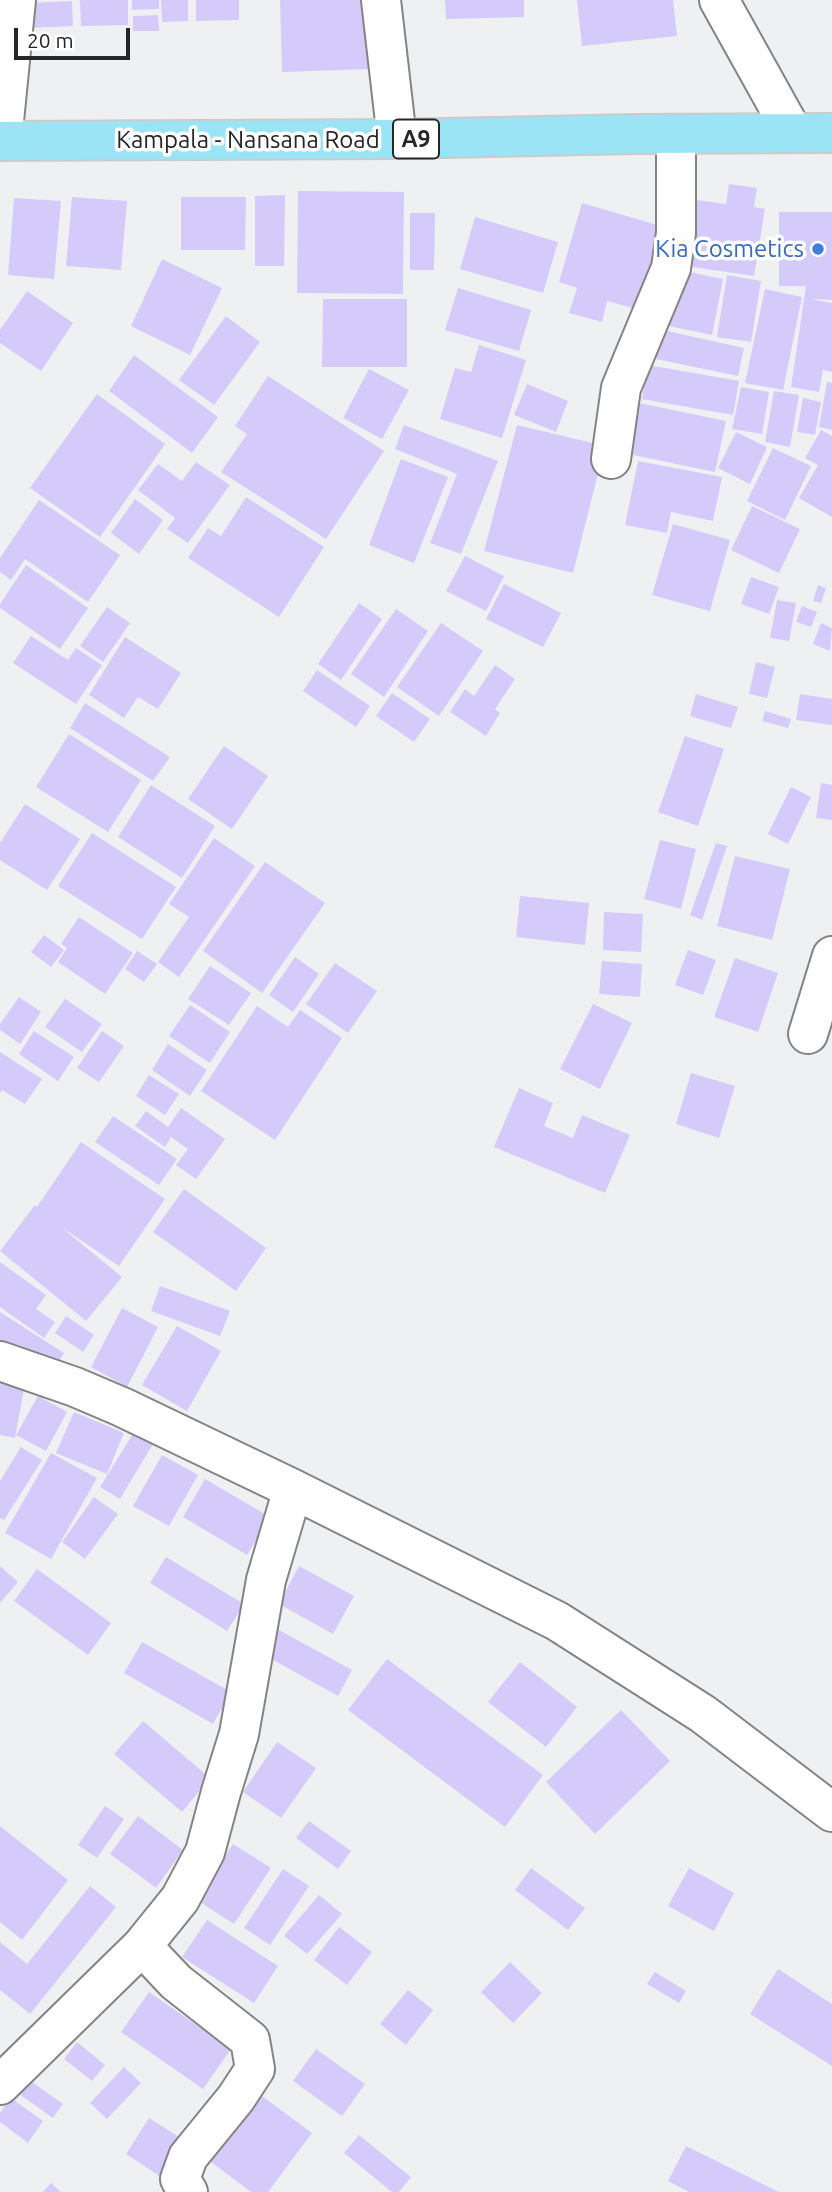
<!DOCTYPE html>
<html>
<head>
<meta charset="utf-8">
<style>
	body { margin:0 }
	#map { position:relative; width:832px; height:2192px; overflow:hidden; background:#eff0f1; font-family:Ubuntu,sans-serif }
	canvas { display:block }
	.scale { position:absolute; left:14px; top:28px; width:116px; height:32px; box-sizing:border-box; border:4px solid #262626; border-top:0; padding-left:9px; font-size:21px; line-height:24px; white-space:nowrap; color:#262626; -webkit-text-stroke:5px #fff; paint-order:stroke }
</style>
</head>
<body>
<div id="map">
<canvas width="832" height="2192"></canvas>
<div class="scale">20 m</div>
</div>
<script>
const ctx = document.querySelector('canvas').getContext('2d');
ctx.lineJoin = 'round';
function paint(path, color) {
  ctx.fillStyle = color;
  ctx.fill(path, 'evenodd');
}
function toPath(rows) {
  const path = new Path2D();
  for (const r of rows) {
    path.moveTo(r[0], r[1]);
    for (let i = 2; i < r.length; i += 2) path.lineTo(r[i], r[i + 1]);
  }
  return path;
}
function strokePath(path, color, width, dash) {
  ctx.strokeStyle = color;
  ctx.lineWidth = width;
  ctx.lineCap = dash ? 'butt' : 'round';
  ctx.setLineDash(dash || []);
  ctx.stroke(path);
}
function drawText(font, color, halo, rows, align = 'center') {
  ctx.font = font + ' Ubuntu,sans-serif';
  ctx.lineWidth = 7;
  ctx.setLineDash([]);
  ctx.textBaseline = 'middle';
  ctx.strokeStyle = halo;
  ctx.fillStyle = color;
  for (const [text, x, y, turn = 0] of rows) {
    ctx.save();
    ctx.translate(x, y);
    ctx.rotate((+turn || 0) * Math.PI / 180);
    ctx.textAlign = isNaN(turn) ? turn : align;
    if (halo) ctx.strokeText(text, 0, 0);
    ctx.fillText(text, 0, 0);
    ctx.restore();
  }
}
paint(toPath([
	[80,0,128,0,128,25,81,26],
	[132,0,159,0,159,9,132,10],
	[161,0,188,0,188,21,162,22],
	[196,0,239,0,239,20,196,21],
	[280,0,370,0,372,69,282,72],
	[445,0,524,0,524,17,446,19],
	[577,0,673,0,677,36,582,46],
	[72,1,73,26,29,28,28,3],
	[158,15,159,31,133,31,133,16],
	[729,184,757,188,754,207,765,209,754,276,686,266,697,200,726,204],
	[298,191,404,192,403,294,297,293],
	[285,195,284,266,255,266,255,196],
	[72,197,127,201,121,270,66,266],
	[181,197,246,197,245,250,181,250],
	[14,198,61,201,54,279,8,275],
	[582,203,671,229,647,312,607,301,602,322,569,313,577,288,559,282],
	[779,212,832,212,832,300,810,299,832,303,832,372,823,370,819,392,791,387,806,286,779,286],
	[410,213,435,213,434,270,410,270],
	[475,217,558,242,543,293,460,269],
	[162,259,222,288,190,355,131,326],
	[676,269,723,279,712,335,664,325],
	[727,275,761,281,751,342,717,337],
	[458,288,531,310,519,351,445,330],
	[765,289,802,297,783,390,745,383],
	[27,291,73,323,41,371,0,343,0,330],
	[323,299,407,299,407,367,322,367],
	[226,316,260,342,214,405,179,380],
	[663,330,744,348,738,376,656,359],
	[479,345,526,360,502,438,440,419,455,368,471,372],
	[134,355,218,417,192,453,109,391],
	[648,365,739,381,733,415,642,399],
	[369,369,409,390,382,439,343,418],
	[268,376,384,451,326,539,221,472,247,434,235,426],
	[827,382,832,383,832,430,819,427],
	[527,384,568,401,556,432,514,415],
	[741,387,769,392,762,434,732,429],
	[774,391,799,395,790,447,765,442],
	[97,394,165,444,100,537,30,488],
	[803,398,821,402,815,435,797,432],
	[639,403,726,421,715,472,628,454],
	[404,425,498,461,461,554,430,543,457,474,395,449],
	[517,425,605,446,573,573,484,551],
	[821,430,832,436,832,517,799,498,818,465,805,458],
	[736,432,767,447,750,484,718,468],
	[773,448,811,466,785,520,747,501],
	[401,459,448,477,414,563,369,545],
	[638,461,722,477,713,521,671,512,667,533,625,525],
	[196,462,230,485,188,543,167,529,175,518,138,490,158,464,182,481],
	[246,497,324,547,279,617,188,558,208,528,221,536],
	[135,499,163,520,139,554,111,533],
	[39,500,120,555,88,602,25,559,11,580,0,572,0,558],
	[752,506,800,529,779,573,731,550],
	[673,524,730,540,710,611,652,595],
	[465,556,504,576,486,611,446,591],
	[26,565,88,608,60,649,0,608,0,604],
	[751,577,779,587,769,614,741,604],
	[504,584,561,613,543,647,486,619],
	[818,585,826,588,821,603,813,601],
	[777,600,796,603,789,641,770,638],
	[359,603,382,619,341,680,318,664],
	[802,606,817,612,811,627,796,622],
	[107,607,130,623,103,662,80,646],
	[396,609,428,631,384,697,351,674],
	[441,623,483,651,439,716,397,687],
	[821,623,832,628,830,651,813,644],
	[31,636,68,660,76,648,102,665,76,704,13,663],
	[125,637,181,673,158,709,138,697,124,718,89,695],
	[756,662,775,667,767,698,749,694],
	[495,665,515,679,495,709,500,713,486,736,450,712,465,689,474,696],
	[317,670,370,706,356,727,303,691],
	[392,693,430,719,414,742,376,716],
	[696,694,738,707,731,728,690,716],
	[800,694,832,699,832,725,796,720],
	[85,703,170,757,153,781,70,728],
	[765,711,791,719,788,728,762,721],
	[69,734,141,780,108,832,36,787],
	[685,736,724,749,698,826,658,812],
	[224,746,268,776,232,829,188,799],
	[821,783,832,785,832,820,816,818],
	[151,785,215,826,182,878,118,837],
	[791,787,811,797,788,844,768,834],
	[25,804,80,839,47,890,0,860,0,843],
	[92,833,176,887,142,939,58,886],
	[214,838,255,866,179,977,158,962,189,917,169,904],
	[660,840,696,849,681,909,644,899],
	[716,843,727,846,702,920,690,915],
	[735,856,790,869,772,940,717,926],
	[265,862,325,903,262,993,203,951],
	[520,896,589,903,585,945,516,937],
	[604,912,643,914,641,952,603,950],
	[79,917,133,953,105,994,58,962,67,948,61,944],
	[44,935,64,950,51,967,31,952],
	[688,950,716,960,703,995,675,985],
	[137,951,157,964,144,982,125,969],
	[295,957,319,974,293,1012,269,995],
	[735,958,778,973,758,1032,714,1017],
	[602,961,642,964,640,997,599,994],
	[335,963,377,991,348,1033,306,1004],
	[210,966,251,993,229,1025,188,999],
	[19,997,41,1012,20,1044,0,1030,0,1024],
	[65,999,102,1024,82,1052,45,1027],
	[593,1004,632,1023,600,1089,560,1069],
	[190,1005,230,1032,210,1063,169,1036],
	[257,1006,288,1027,300,1010,342,1038,275,1140,201,1091],
	[34,1031,74,1057,58,1081,19,1054],
	[102,1031,124,1046,99,1082,77,1068],
	[168,1044,207,1070,190,1096,152,1070],
	[0,1052,42,1079,25,1104,2,1090,0,1093],
	[691,1073,735,1086,719,1138,676,1124],
	[149,1075,179,1094,165,1115,136,1096],
	[519,1088,553,1103,544,1126,573,1138,582,1115,630,1135,605,1193,494,1147],
	[181,1108,225,1139,196,1179,176,1165,188,1149,171,1137,165,1147,135,1126,146,1111,168,1127],
	[113,1116,177,1159,159,1185,95,1142],
	[81,1142,165,1199,119,1266,61,1227,122,1277,86,1321,0,1251,35,1205,37,1207],
	[184,1189,266,1248,236,1291,153,1232],
	[0,1262,46,1295,36,1309,55,1322,44,1338,0,1307],
	[160,1286,230,1311,220,1336,151,1311],
	[122,1308,158,1327,127,1387,91,1367],
	[0,1312,64,1353,51,1375,0,1343],
	[66,1316,94,1335,83,1352,55,1333],
	[177,1326,221,1351,187,1411,142,1385],
	[0,1384,24,1389,15,1438,0,1435],
	[38,1396,67,1412,46,1451,16,1435],
	[74,1412,124,1433,107,1474,56,1453],
	[134,1432,153,1444,120,1499,100,1487],
	[21,1447,42,1460,4,1520,0,1518,0,1481],
	[51,1453,97,1478,51,1559,5,1533],
	[162,1455,198,1475,169,1526,133,1506],
	[205,1479,270,1517,247,1555,183,1517],
	[94,1497,118,1514,85,1559,62,1542],
	[166,1557,244,1604,227,1631,150,1583],
	[0,1566,18,1582,0,1603],
	[299,1566,354,1596,333,1634,279,1604],
	[37,1569,111,1623,88,1655,14,1601],
	[279,1630,352,1670,338,1696,266,1656],
	[142,1642,231,1692,213,1724,124,1673],
	[387,1659,543,1775,505,1827,348,1710],
	[520,1662,577,1707,546,1747,488,1702],
	[621,1710,670,1761,595,1834,546,1782],
	[143,1721,210,1778,182,1812,114,1754],
	[277,1742,316,1768,281,1818,243,1792],
	[105,1806,124,1819,97,1858,78,1845],
	[138,1816,183,1850,156,1888,110,1854],
	[309,1821,351,1851,338,1869,296,1838],
	[0,1826,68,1880,22,1940,0,1922],
	[233,1844,271,1868,234,1924,197,1900],
	[531,1868,585,1908,568,1930,515,1890],
	[689,1868,734,1893,714,1931,668,1906],
	[283,1869,309,1886,270,1945,244,1928],
	[90,1886,116,1907,30,2014,0,1990,0,1942,27,1964],
	[319,1895,342,1914,307,1954,284,1936],
	[207,1920,278,1966,254,2003,182,1957],
	[339,1927,372,1952,347,1985,314,1960],
	[510,1962,542,1993,513,2023,481,1992],
	[778,1969,832,2004,832,2066,750,2014],
	[655,1972,686,1991,679,2003,647,1984],
	[408,1990,433,2010,406,2045,380,2024],
	[149,1992,231,2049,203,2089,121,2032],
	[77,2042,105,2065,92,2081,64,2059],
	[316,2049,365,2084,342,2116,293,2081],
	[124,2067,141,2083,107,2119,90,2103],
	[25,2077,63,2104,53,2118,15,2091],
	[258,2093,312,2133,268,2192,251,2192,207,2159],
	[11,2098,43,2121,28,2143,0,2122,0,2113],
	[149,2118,184,2140,161,2177,126,2154],
	[359,2135,411,2177,399,2192,392,2192,344,2153],
	[686,2146,779,2192,689,2192,668,2181],
	[51,2183,61,2192,43,2192]
]), '#d5cbfa');
const minor = toPath([
	[381,0,397,139],
	[719,0,793,133],
	[2,141,16,0],
	[611,459,621,388,671,268,676,233,676,134],
	[808,1034,832,956],
	[0,1361,75,1387,122,1407,293,1489,557,1621,703,1714,832,1812],
	[142,1946,176,1982,250,2040,255,2069,236,2098,188,2157,180,2179,188,2192],
	[0,2085,142,1946,180,1899,205,1852,221,1792,239,1734,266,1580,293,1489]
]);
const major = toPath([
	[0,141,397,139,635,134,832,133]
]);
strokePath(minor, '#848485', 42);
strokePath(major, '#cbcbcb', 42);
strokePath(minor, '#fff', 38);
strokePath(major, '#9ae4f5', 38);
for (const [x, y, r, color] of [
	[818,249,7,"#3f7fe0"]
]) {
  const dot = new Path2D();
  dot.arc(x, y, r, 0, 2 * Math.PI);
  ctx.fillStyle = color;
  ctx.fill(dot);
  strokePath(dot, '#fff', 2.5);
}
for (const [x, y, w] of [
	[416,139,46]
]) {
  const box = new Path2D();
  box.roundRect(x - w / 2, y - 19.5, w, 39, 5);
  ctx.fillStyle = '#fff';
  ctx.fill(box);
  strokePath(box, '#262626', 2);
}
drawText('bold 23px', '#262626', null, [
	["A9",416,139]
]);
drawText('24px', '#262626', '#fff', [
	["Kampala - Nansana Road",248,140]
]);
drawText('24px', '#366cbe', '#fff', [
	["Kia Cosmetics",804,249]
], 'right');
</script>
</body>
</html>
